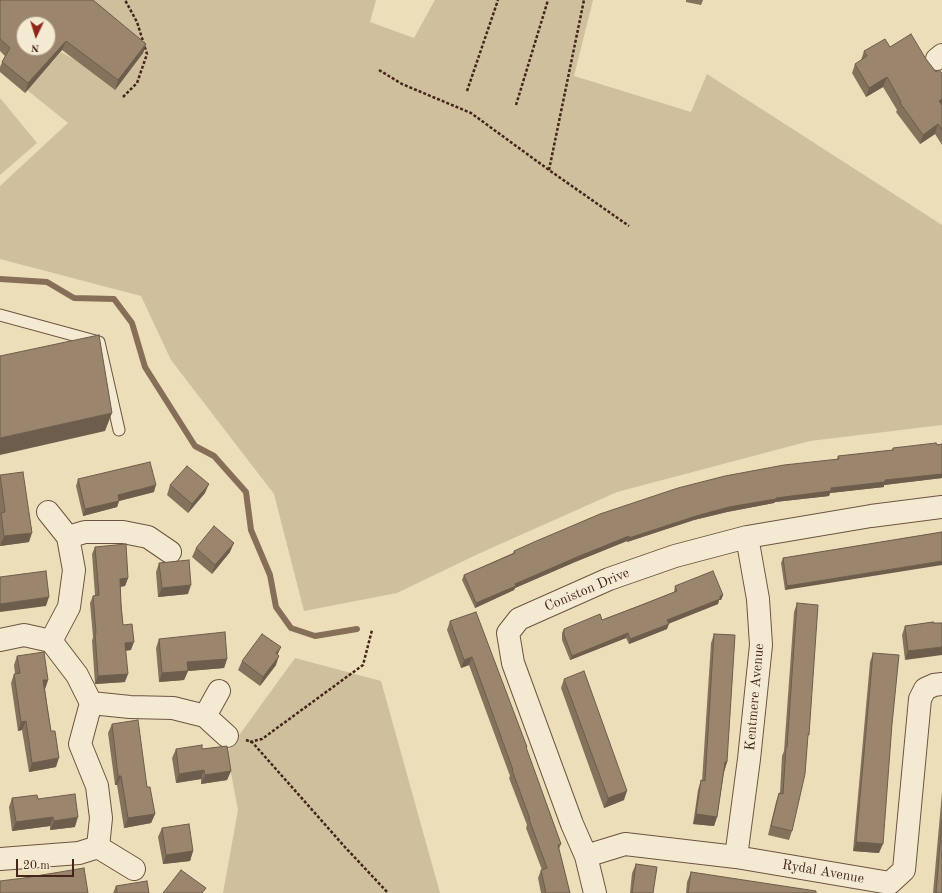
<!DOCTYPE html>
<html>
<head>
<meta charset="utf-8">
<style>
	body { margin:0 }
	#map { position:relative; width:942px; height:893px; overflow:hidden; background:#ecdeb8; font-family:"Old Standard TT",serif }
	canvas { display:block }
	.north { position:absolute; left:16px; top:16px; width:40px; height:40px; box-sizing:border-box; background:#f3ead1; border:1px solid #ad9b88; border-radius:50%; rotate:184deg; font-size:11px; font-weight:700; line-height:16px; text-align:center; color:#44251a }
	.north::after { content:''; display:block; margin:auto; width:14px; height:18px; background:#8f2418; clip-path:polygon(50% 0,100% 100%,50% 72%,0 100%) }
	.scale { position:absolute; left:16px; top:859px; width:58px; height:18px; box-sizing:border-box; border:2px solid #44251a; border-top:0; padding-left:5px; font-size:12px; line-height:14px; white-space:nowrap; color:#44251a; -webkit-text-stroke:3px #f3ead1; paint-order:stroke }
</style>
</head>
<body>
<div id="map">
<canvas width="942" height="893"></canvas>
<div class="north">N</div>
<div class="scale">20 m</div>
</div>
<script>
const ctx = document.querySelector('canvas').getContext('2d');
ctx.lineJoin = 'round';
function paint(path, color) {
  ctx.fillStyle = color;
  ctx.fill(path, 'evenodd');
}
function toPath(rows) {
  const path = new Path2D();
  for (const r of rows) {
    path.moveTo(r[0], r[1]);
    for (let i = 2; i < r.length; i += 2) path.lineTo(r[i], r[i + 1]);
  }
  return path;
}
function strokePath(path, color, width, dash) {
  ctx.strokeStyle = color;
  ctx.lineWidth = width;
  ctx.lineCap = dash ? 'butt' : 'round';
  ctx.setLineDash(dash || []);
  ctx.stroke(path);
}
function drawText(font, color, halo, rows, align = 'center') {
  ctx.font = font + ' "Old Standard TT",serif';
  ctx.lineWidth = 3;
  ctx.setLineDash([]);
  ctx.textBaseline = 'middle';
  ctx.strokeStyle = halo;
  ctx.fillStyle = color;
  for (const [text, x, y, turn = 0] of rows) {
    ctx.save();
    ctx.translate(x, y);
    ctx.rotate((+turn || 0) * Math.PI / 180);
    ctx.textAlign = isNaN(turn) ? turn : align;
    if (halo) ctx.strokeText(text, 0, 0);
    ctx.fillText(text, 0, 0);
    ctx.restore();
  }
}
paint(toPath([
	[89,0,376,0,370,22,414,38,435,0,593,0,574,76,691,112,707,74,942,225,942,425,810,441,617,492,478,554,397,593,304,611,274,494,171,360,141,296,0,259,0,186,68,123,27,90,61,52,77,61,115,90],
	[0,98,37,143,0,175],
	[295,658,381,681,440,893,223,893,238,810,227,752]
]), '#cfbf9d');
strokePath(toPath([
	[0,279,47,282,74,298,114,299,132,323,145,367,195,446,214,456,246,492,251,530,270,575,276,607,291,628,315,636,357,629]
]), '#876e58', 6);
const lane = toPath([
	[0,315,99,342,119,430]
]);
const street = toPath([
	[937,59,942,55],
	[48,512,68,537],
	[0,640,24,635,51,641,77,675,91,703,80,744,97,786,101,818,98,847,79,853,0,859],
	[51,641,69,607,74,570,68,537,85,532,123,532,148,537,170,552],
	[91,703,130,707,173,708,205,716,227,736],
	[205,716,219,691],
	[98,847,134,869],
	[586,856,625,844,736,857,890,883,904,870,920,699,925,689,934,685,942,684],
	[736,857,749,759,761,645,758,599,747,537],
	[595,893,586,856,572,824,513,663,508,633,519,619,609,579,675,556,747,537,871,516,942,507]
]);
strokePath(lane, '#6e5342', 13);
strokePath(street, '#6e5342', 24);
strokePath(toPath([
	[379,70,402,84,471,113,549,170,629,226],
	[467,91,498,0],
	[123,97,137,83,147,54,137,22,125,0],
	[516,105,548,0],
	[549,170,584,0],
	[246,740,252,742,344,846,388,893],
	[250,742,262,739,363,665,372,630]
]), '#44251a', 2.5, [3, 2]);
strokePath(lane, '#f3ead1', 11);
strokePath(street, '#f3ead1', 22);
paint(toPath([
	[0,0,146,44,143,53,115,90,62,50,25,93,0,72,0,67,2,62,5,56,0,51],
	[686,0,703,0,701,5,686,2],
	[890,47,926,59,936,72,942,73,942,145,935,134,920,144,896,112,897,110,883,87,866,97,852,73,855,64,861,60,864,51],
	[942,444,942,478,884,485,884,487,830,493,829,496,775,502,774,503,727,512,694,520,627,542,627,541,575,562,515,588,514,590,475,608,462,580,464,575,513,553,514,551,837,459,838,456,892,450,893,448],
	[0,475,29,542,0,546],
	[78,479,154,492,119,501,117,507,83,516,76,486],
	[170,485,205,493,188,513,167,495],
	[942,532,785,590,781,563,783,558],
	[95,547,128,578,125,586,120,587,123,625,131,650,125,651,125,682,95,684,92,641,93,637,90,603,93,596,95,595,92,554],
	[196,548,230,552,212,574,192,557],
	[159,563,188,594,158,597,156,572],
	[675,586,723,595,721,600,719,600,718,604,668,624,667,629,629,644,626,638,570,660,562,640,562,633,564,629,602,620,674,592],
	[797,603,807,740,792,831,789,840,768,835,776,802,779,793,780,793,782,756,784,751,794,612],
	[450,621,527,747,526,748,561,844,559,849,570,893,541,893,538,878,541,870,542,870,526,828,527,825,509,778,510,776,469,665,461,668,447,630],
	[933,622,905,660,902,635,905,626],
	[714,634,727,762,724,772,717,817,714,826,693,824,698,790,701,780,702,781,711,643],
	[159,639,227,659,224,668,188,671,184,680,159,682,156,648],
	[873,653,879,853,853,851,870,662],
	[17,656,48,680,45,689,56,767,29,772,22,730,18,731,11,683,14,674,15,674,14,665],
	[242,661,276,665,260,686,238,670],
	[564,679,624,800,604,808,561,688],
	[112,724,147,787,155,814,151,823,124,828,117,785,115,785,108,733],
	[176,749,202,749,231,771,227,780,201,784,201,779,176,783,172,758],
	[942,792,942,893,933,893],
	[12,798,38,799,75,827,50,830,50,826,12,831,9,807],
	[162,828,193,851,190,861,163,864,158,837],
	[636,864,653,893,630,893,632,873],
	[691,872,816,893,686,893,687,882],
	[116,886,149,893,113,893]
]), '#85725d');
paint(toPath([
	[66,41,62,50,25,93,28,83],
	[146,44,143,53,115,90,118,80],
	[887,77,883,87,866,97,869,88],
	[942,99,942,105,939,101],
	[938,124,935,134,920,144,923,135],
	[112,413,105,431,0,455,0,438],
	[942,474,942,478,884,485,884,487,830,493,829,496,775,502,774,503,727,512,694,520,627,542,629,538,696,516,729,507,776,498,831,488,885,480],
	[209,484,205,493,188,513,192,504],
	[156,485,154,492,115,502,118,495],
	[119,501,117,507,83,516,85,509],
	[32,533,29,542,0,546,4,536],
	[629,536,627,541,575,562,515,588,514,590,475,608,476,603,515,584,577,557],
	[234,543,230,552,212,574,215,565],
	[942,561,942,565,785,590,787,586],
	[128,578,125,586,117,587,120,579],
	[191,585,188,594,158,597,162,588],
	[723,595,721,600,719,600,718,604,665,625,667,620,720,596],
	[49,597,46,606,0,612,0,604],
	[669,624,667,629,629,644,630,639],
	[628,633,626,638,570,660,572,656],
	[134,642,131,650,122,651,125,643],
	[281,647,277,656,276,653],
	[942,647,942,655,905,660,908,651],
	[279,656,276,665,260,686,263,677],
	[472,657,469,665,461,668,464,660],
	[227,659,224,668,188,671,184,680,159,682,162,673,187,662],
	[128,674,125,682,95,684,98,676],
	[43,680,48,680,45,689,40,690],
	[26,721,22,730,18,731,21,722],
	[59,758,56,767,29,772,32,763],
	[725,762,727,762,724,772,721,772],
	[204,770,201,779,176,783,179,774],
	[231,771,227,780,201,784,205,775],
	[118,776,121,776,117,785,115,785],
	[627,791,624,800,604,808,608,798],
	[155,814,151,823,124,828,128,818],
	[696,814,717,817,714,826,693,824],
	[53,817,50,826,12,831,16,822],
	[78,817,75,827,50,830,54,821],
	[856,842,883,844,879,853,853,851],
	[193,851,190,861,163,864,166,855]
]), '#6c5d4c');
const building = toPath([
	[0,0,93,0,146,44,118,80,66,41,28,83,2,62,10,48,0,39,0,0],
	[24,24,48,24,48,48,24,48,24,24],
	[911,34,926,59,936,72,939,70,942,73,942,99,939,101,942,105,942,130,938,124,923,135,900,103,901,102,887,77,869,88,855,64,867,56,864,51,885,39,890,47,911,34],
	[99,335,112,413,0,438,0,356,99,335],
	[936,443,937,445,942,444,942,474,885,480,885,482,831,488,831,491,776,498,776,499,729,507,696,516,629,538,629,536,577,557,515,584,516,586,476,603,464,575,515,553,514,551,534,542,600,514,678,488,725,476,784,465,839,459,838,456,893,450,893,448,936,443],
	[150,462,156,485,118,495,119,501,85,509,78,479,150,462],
	[187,466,209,484,192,504,170,485,187,466],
	[23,472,32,533,4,536,1,513,5,512,0,475,23,472],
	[214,526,234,543,215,565,196,548,214,526],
	[942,532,942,561,787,586,783,558,942,532],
	[126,544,128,578,120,579,121,605,123,625,132,624,134,642,125,643,128,674,98,676,95,633,96,633,93,596,99,595,95,547,126,544],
	[189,560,191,585,162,588,159,563,189,560],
	[46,571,49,597,0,604,0,577,46,571],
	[713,571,723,595,720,596,720,599,667,620,669,624,630,639,628,633,572,656,564,635,564,629,600,614,602,620,639,606,677,591,675,586,713,571],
	[797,603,818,605,809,735,808,735,805,774,792,831,771,826,779,793,783,794,786,747,787,747,797,603],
	[476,612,527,747,526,747,561,844,558,845,570,893,546,893,541,870,547,868,529,819,530,819,512,770,513,770,472,657,464,660,450,621,476,612],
	[933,622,933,623,942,623,942,647,908,651,905,626,933,622],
	[225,632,227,659,187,662,188,671,162,673,159,639,225,632],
	[262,634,281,647,276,653,279,656,263,677,242,661,262,634],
	[714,634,735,635,727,762,725,762,717,817,696,814,701,780,705,781,714,634],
	[44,652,48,680,43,680,47,706,51,731,55,731,59,758,32,763,26,721,21,722,14,674,20,673,17,656,44,652],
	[873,653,899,655,892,724,883,844,856,842,873,653],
	[584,671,627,791,608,798,564,679,584,671],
	[138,720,147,787,150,787,155,814,128,818,121,776,118,776,112,724,138,720],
	[202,745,202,749,227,746,231,771,205,775,204,770,179,774,176,749,202,745],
	[75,794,78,817,54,821,53,817,16,822,12,798,37,795,38,799,75,794],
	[942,820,942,893,936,893,942,820],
	[189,824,193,851,166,855,162,828,189,824],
	[636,864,657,867,653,893,632,893,636,864],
	[84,868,88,893,0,893,0,881,24,878,84,868],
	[181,870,206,888,202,893,163,893,181,870],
	[691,872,816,891,816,893,688,893,691,872],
	[147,881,149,893,117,893,116,886,147,881]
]);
paint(building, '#9b856c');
strokePath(building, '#6c5d4c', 1);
drawText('14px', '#44251a', '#f3ead1', [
	["Coniston Drive",587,590,-23],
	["Kentmere Avenue",755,697,-85],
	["Rydal Avenue",823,872,10]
]);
</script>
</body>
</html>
